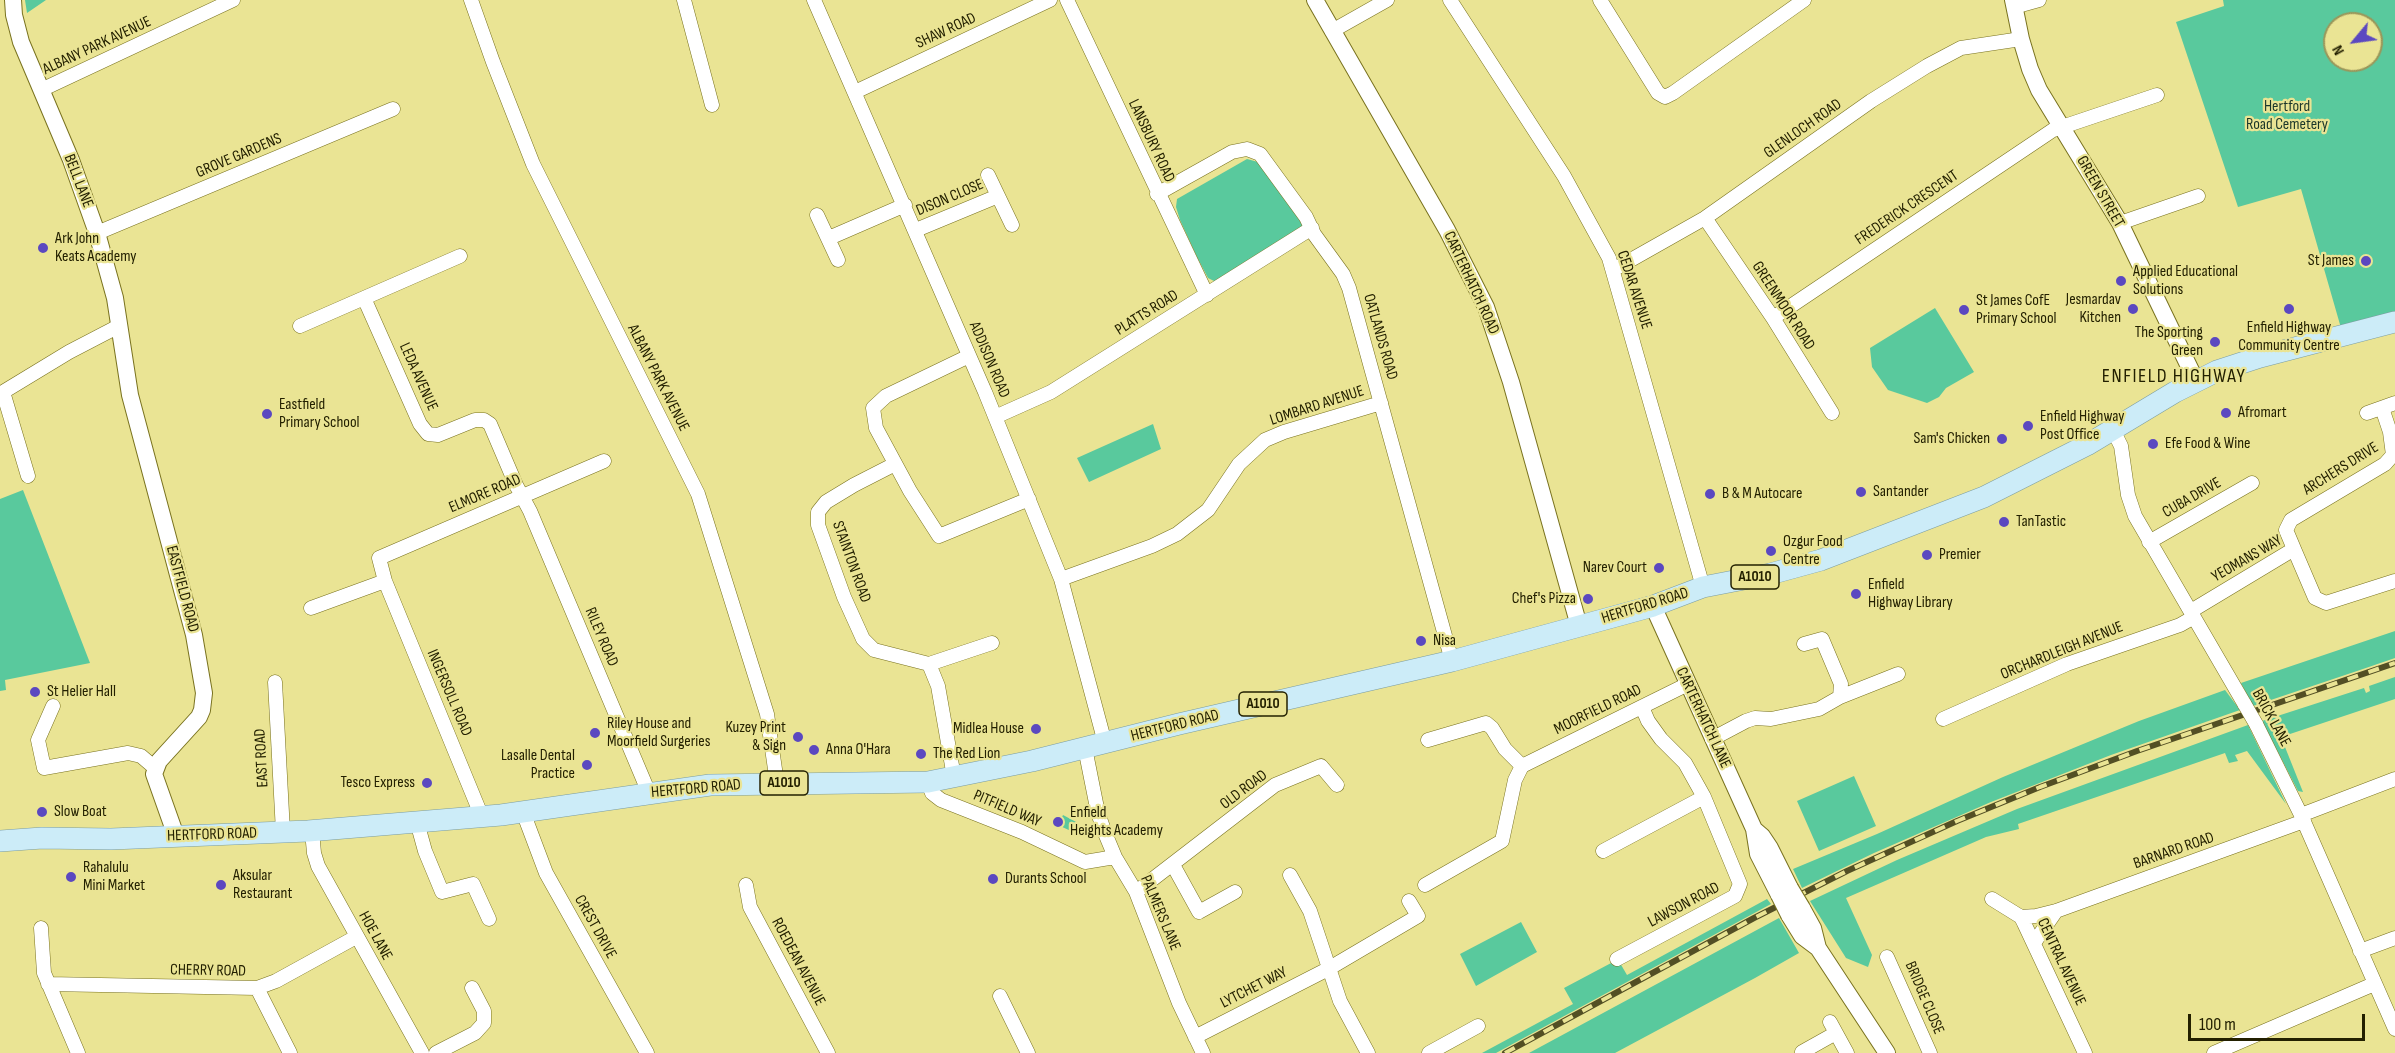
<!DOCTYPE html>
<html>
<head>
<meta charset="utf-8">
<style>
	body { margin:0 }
	#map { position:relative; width:2395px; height:1053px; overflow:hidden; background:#eae494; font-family:"Sofia Sans Condensed",sans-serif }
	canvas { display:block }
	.north { position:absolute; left:2323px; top:12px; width:60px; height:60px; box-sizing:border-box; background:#eae494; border:2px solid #9a9659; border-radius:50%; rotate:241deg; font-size:16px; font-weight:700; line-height:24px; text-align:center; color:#232000 }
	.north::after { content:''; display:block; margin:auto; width:21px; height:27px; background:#5b48c0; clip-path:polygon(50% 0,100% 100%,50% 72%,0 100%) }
	.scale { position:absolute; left:2188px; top:1014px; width:177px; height:27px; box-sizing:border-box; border:3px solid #232000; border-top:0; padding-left:8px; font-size:18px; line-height:21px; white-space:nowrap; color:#232000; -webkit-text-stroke:4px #eae494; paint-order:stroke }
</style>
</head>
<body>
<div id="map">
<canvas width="2395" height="1053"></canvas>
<div class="north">N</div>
<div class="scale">100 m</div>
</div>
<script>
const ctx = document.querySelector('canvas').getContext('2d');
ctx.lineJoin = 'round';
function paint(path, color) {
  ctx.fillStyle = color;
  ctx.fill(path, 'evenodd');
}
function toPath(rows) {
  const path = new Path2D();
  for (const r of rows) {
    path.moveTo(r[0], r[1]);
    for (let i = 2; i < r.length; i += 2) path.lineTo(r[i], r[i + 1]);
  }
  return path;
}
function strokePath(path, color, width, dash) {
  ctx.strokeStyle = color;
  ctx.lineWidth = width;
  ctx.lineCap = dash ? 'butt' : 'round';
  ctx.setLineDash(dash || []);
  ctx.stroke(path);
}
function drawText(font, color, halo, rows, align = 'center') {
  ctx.font = font + ' "Sofia Sans Condensed",sans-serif';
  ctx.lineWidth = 4.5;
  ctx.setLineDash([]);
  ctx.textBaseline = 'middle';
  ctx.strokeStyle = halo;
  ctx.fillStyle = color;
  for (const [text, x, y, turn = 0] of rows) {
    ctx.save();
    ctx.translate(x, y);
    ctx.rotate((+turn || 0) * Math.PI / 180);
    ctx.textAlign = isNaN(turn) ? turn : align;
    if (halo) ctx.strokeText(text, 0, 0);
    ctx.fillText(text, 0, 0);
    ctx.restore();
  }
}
paint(toPath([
	[25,0,46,0,27,13],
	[2223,0,2395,0,2395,314,2341,328,2301,189,2238,207,2176,22,2224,6],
	[2335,24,2371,24,2371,60,2335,60],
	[1247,159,1258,162,1303,223,1303,230,1218,283,1208,278,1197,257,1180,220,1176,207,1177,199],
	[1935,308,1974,372,1946,388,1939,397,1927,403,1888,390,1872,367,1870,348],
	[1153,424,1161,449,1089,482,1077,458],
	[23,490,90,663,5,680,6,690,0,691,0,499],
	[2395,631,2395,658,2363,669,2253,706,2241,683],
	[2395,677,2395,699,2281,737,2303,792,2298,791,2262,721,2364,688,2366,693,2370,691,2369,686],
	[2225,690,2240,710,2111,755,1991,802,1874,853,1802,888,1793,869,1877,834,2003,777,2139,721],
	[2248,725,2286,804,2247,751,2235,755,2238,761,2229,763,2225,753,2018,824,2019,829,1986,837,1846,898,1872,955,1868,967,1846,958,1810,901,1897,860,2017,809],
	[1854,776,1876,826,1819,851,1797,801],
	[1063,815,1078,823,1073,832,1058,825],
	[1767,899,1771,904,1496,1053,1482,1053,1573,1004,1564,988,1613,962,1615,966,1620,963,1627,975],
	[1779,918,1799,953,1755,978,1615,1053,1529,1053],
	[1521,922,1537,952,1476,986,1460,954]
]), '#59c99d');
const minor = toPath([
	[471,0,493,62,533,164,698,494,767,714,777,783],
	[684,0,712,105],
	[814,0,985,392,1061,579,1105,743],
	[1067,0,1207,295],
	[1450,0,1564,176,1609,258,1703,587],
	[1600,0,1658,93,1665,97,1673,93,1804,0],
	[2014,7,2039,0],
	[1332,31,1387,0],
	[41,90,233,0],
	[855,92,1050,0],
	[988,175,1012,225],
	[1157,194,1232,152,1247,149,1260,154,1306,217,1314,234,1343,274,1349,288,1452,661],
	[817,215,838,260],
	[1705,218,1773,318,1832,413],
	[2120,223,2198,196],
	[916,230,998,196],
	[97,233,393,109],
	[829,238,905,205],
	[1613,270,1705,218,1871,101,1927,66,1961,48,2021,39],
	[364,298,420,424,428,434,438,435,475,420,484,420,490,424,516,485,530,511,649,793],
	[1773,318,2053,130,2157,95],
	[300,326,460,256],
	[969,356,886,396,873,408,876,428,910,491,939,536,1029,499],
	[2367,413,2395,403],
	[995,417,1051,392,1312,228],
	[2113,430,2121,446,2128,495,2135,516,2245,705],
	[895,464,854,485,826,502,818,512,818,525,844,597,863,639,874,650,929,664,992,643],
	[28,476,3,392,69,352,119,326],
	[2149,542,2252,483],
	[2294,549,2286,530,2291,520,2385,464,2393,455,2390,432,2382,408],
	[1061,579,1152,546,1177,534,1208,510,1239,464,1265,440,1284,432,1381,403],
	[311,608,385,581],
	[2191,611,2294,549,2315,598,2326,603,2395,581],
	[929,664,938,686,954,777],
	[275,682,283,832],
	[1840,697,1898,674],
	[53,706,38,740,44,768,128,753,141,756,155,768],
	[1943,719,2067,664,2180,625,2194,617],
	[2256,724,2301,815,2395,1029],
	[1712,739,1746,721,1755,718,1771,719,1819,709,1840,697,1841,684,1822,639,1804,644],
	[1428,740,1486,723,1492,728,1505,749,1522,766],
	[1085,748,1098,813,1105,833,1115,857,1136,892,1179,1003,1203,1053],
	[928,782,932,793,941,800,1022,832,1085,862,1115,857],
	[523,812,546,873,647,1053],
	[2301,815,2395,779],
	[482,817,385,581,379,558,604,461],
	[417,822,425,851,442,892,473,884,489,919],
	[312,831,314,853,318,866,422,1053],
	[1603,851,1704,797],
	[1173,865,1199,912,1235,892],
	[1290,875,1310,911,1340,1001,1368,1053],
	[746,885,750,907,828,1053],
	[1425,885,1502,841,1515,780,1522,766,1688,684],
	[1136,892,1275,785,1321,766,1337,785],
	[1992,899,2021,917,2024,923,2085,1053],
	[2021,917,2036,916,2056,911,2304,821],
	[41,928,44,973,78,1053],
	[2034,943,2056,911],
	[2360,951,2395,938],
	[1887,957,1930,1053],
	[1617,959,1735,896,1740,884,1704,797,1685,763,1661,739,1648,721,1642,707],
	[48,984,257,988,276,981,356,937],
	[257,988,290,1053],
	[1000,996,1028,1053],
	[1830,1022,1847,1053],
	[1195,1037,1328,969,1418,916,1409,901],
	[1802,1052,1836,1033],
	[436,1053,475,1033,484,1023,484,1011,472,988],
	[1429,1053,1478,1026],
	[2214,1053,2374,984]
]);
const tertiary = toPath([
	[13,0,14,15,21,42,71,160,97,233,115,298,130,395,194,635,204,693,202,710,199,717,159,761,154,774,176,836],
	[1315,0,1447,230,1486,307,1511,382,1579,626],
	[2013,0,2021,39,2030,69,2039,90,2120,223,2196,381],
	[1653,606,1754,829,1758,854,1779,895],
	[1755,830,1762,836,1770,848,1790,888],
	[1802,908,1813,928,1818,948],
	[1789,915,1802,936,1818,948,1887,1053]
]);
const primary = toPath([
	[0,841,42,838,111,839,308,831,501,815,710,785,928,782,1032,761,1179,724,1452,661,1653,606,1703,587,1770,574,1821,560,1984,497,2087,445,2175,392,2217,371,2260,357,2395,322]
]);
strokePath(minor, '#79721f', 15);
strokePath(tertiary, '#79721f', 18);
strokePath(primary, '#7b9c9f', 22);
strokePath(minor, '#fff', 14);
strokePath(tertiary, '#fff', 16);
strokePath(primary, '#ccecf8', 21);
const rail = toPath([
	[1505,1053,1754,918,1847,871,1957,821,2040,787,2137,751,2395,663]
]);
strokePath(rail, '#534f24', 6);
strokePath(rail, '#eae494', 4, [11]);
const minorBridge = toPath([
	[2245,705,2256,724]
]);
const tertiaryBridge = toPath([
	[1790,888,1802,908],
	[1779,895,1789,915]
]);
strokePath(minorBridge, '#79721f', 15, []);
strokePath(tertiaryBridge, '#79721f', 18, []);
strokePath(minorBridge, '#fff', 14);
strokePath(tertiaryBridge, '#fff', 16);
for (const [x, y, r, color] of [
	[43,248,6,"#5b48c0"],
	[2366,261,6,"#5b48c0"],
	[2121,281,6,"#5b48c0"],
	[2133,309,6,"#5b48c0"],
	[2289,309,6,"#5b48c0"],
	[1964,310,6,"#5b48c0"],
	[2215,342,6,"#5b48c0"],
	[2226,413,6,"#5b48c0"],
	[267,414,6,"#5b48c0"],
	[2028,426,6,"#5b48c0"],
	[2002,439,6,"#5b48c0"],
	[2153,444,6,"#5b48c0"],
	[1861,492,6,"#5b48c0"],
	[1710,494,6,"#5b48c0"],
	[2004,522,6,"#5b48c0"],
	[1771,551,6,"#5b48c0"],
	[1927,555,6,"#5b48c0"],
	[1659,568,6,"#5b48c0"],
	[1856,594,6,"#5b48c0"],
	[1588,599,6,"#5b48c0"],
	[1421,641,6,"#5b48c0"],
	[35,692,6,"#5b48c0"],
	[1036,729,6,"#5b48c0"],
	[595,733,6,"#5b48c0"],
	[798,737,6,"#5b48c0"],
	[814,750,6,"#5b48c0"],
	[921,754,6,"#5b48c0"],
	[587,765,6,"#5b48c0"],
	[427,783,6,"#5b48c0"],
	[42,812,6,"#5b48c0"],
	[1058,822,6,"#5b48c0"],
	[71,877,6,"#5b48c0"],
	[993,879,6,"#5b48c0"],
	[221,885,6,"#5b48c0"]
]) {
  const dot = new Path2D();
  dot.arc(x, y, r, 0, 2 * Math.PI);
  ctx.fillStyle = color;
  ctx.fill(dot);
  strokePath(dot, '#eae494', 2);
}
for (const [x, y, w] of [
	[1755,577,48],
	[1263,704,48],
	[784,783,48]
]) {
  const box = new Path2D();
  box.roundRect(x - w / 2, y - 12, w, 24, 4.5);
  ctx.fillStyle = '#eae494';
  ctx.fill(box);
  strokePath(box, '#232000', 1.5);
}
drawText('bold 15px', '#232000', null, [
	["A1010",1755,577],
	["A1010",1263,704],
	["A1010",784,783]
]);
drawText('16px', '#232000', '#eae494', [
	["SHAW ROAD",946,31,-25],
	["ALBANY PARK AVENUE",97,46,-25],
	["GLENLOCH ROAD",1803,129,-35],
	["LANSBURY ROAD",1151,141,65],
	["GROVE GARDENS",239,156,-23],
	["BELL LANE",78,181,69],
	["GREEN STREET",2100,192,60],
	["DISON CLOSE",950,198,-23],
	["FREDERICK CRESCENT",1907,208,-34],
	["CARTERHATCH ROAD",1471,283,65],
	["CEDAR AVENUE",1634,290,72],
	["GREENMOOR ROAD",1783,306,57],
	["PLATTS ROAD",1147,313,-32],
	["OATLANDS ROAD",1380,337,74],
	["ADDISON ROAD",989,360,67],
	["LEDA AVENUE",418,377,66],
	["ALBANY PARK AVENUE",658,378,63],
	["LOMBARD AVENUE",1317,406,-18],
	["ARCHERS DRIVE",2341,469,-32],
	["ELMORE ROAD",485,494,-23],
	["CUBA DRIVE",2192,498,-30],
	["YEOMANS WAY",2247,559,-30],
	["STAINTON ROAD",851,562,70],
	["EASTFIELD ROAD",182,589,75],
	["HERTFORD ROAD",1645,606,-17],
	["RILEY ROAD",601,637,67],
	["ORCHARDLEIGH AVENUE",2062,651,-22],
	["INGERSOLL ROAD",449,693,67],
	["MOORFIELD ROAD",1598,710,-26],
	["CARTERHATCH LANE",1703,718,65],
	["BRICK LANE",2271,718,61],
	["HERTFORD ROAD",1175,726,-14],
	["EAST ROAD",262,758,-93],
	["HERTFORD ROAD",696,789,-5],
	["OLD ROAD",1244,790,-37],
	["PITFIELD WAY",1007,809,23],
	["HERTFORD ROAD",212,835,-2],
	["BARNARD ROAD",2174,851,-19],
	["LAWSON ROAD",1684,905,-28],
	["PALMERS LANE",1160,913,67],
	["CREST DRIVE",595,927,61],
	["HOE LANE",375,936,61],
	["ROEDEAN AVENUE",798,962,62],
	["CENTRAL AVENUE",2061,962,65],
	["CHERRY ROAD",208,971,1],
	["LYTCHET WAY",1254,988,-27],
	["BRIDGE CLOSE",1924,998,67]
]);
drawText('16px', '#1b362a', '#eae494', [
	["Hertford",2287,107],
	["Road Cemetery",2287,125]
]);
drawText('16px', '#232000', '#eae494', [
	["Ark John",55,239],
	["Keats Academy",55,257],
	["St James",2354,261,"right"],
	["Applied Educational",2133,272],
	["Solutions",2133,290],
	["Jesmardav",2121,300,"right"],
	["Kitchen",2121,318,"right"],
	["St James CofE",1976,301],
	["Primary School",1976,319],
	["Enfield Highway",2289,328,"center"],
	["Community Centre",2289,346,"center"],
	["The Sporting",2203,333,"right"],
	["Green",2203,351,"right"],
	["Eastfield",279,405],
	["Primary School",279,423],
	["Afromart",2238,413],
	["Enfield Highway",2040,417],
	["Post Office",2040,435],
	["Sam's Chicken",1990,439,"right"],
	["Efe Food & Wine",2165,444],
	["Santander",1873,492],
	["B & M Autocare",1722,494],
	["TanTastic",2016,522],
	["Ozgur Food",1783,542],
	["Centre",1783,560],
	["Premier",1939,555],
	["Narev Court",1647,568,"right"],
	["Enfield",1868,585],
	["Highway Library",1868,603],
	["Chef's Pizza",1576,599,"right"],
	["Nisa",1433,641],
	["St Helier Hall",47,692],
	["Riley House and",607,724],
	["Moorfield Surgeries",607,742],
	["Kuzey Print",786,728,"right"],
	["& Sign",786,746,"right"],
	["Midlea House",1024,729,"right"],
	["Anna O'Hara",826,750],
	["The Red Lion",933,754],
	["Lasalle Dental",575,756,"right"],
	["Practice",575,774,"right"],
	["Tesco Express",415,783,"right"],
	["Slow Boat",54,812],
	["Enfield",1070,813],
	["Heights Academy",1070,831],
	["Rahalulu",83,868],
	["Mini Market",83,886],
	["Aksular",233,876],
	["Restaurant",233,894],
	["Durants School",1005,879]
], 'left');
ctx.letterSpacing = '1.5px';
drawText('20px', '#232000', '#eae494', [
	["ENFIELD HIGHWAY",2174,377]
]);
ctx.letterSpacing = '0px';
</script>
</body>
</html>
